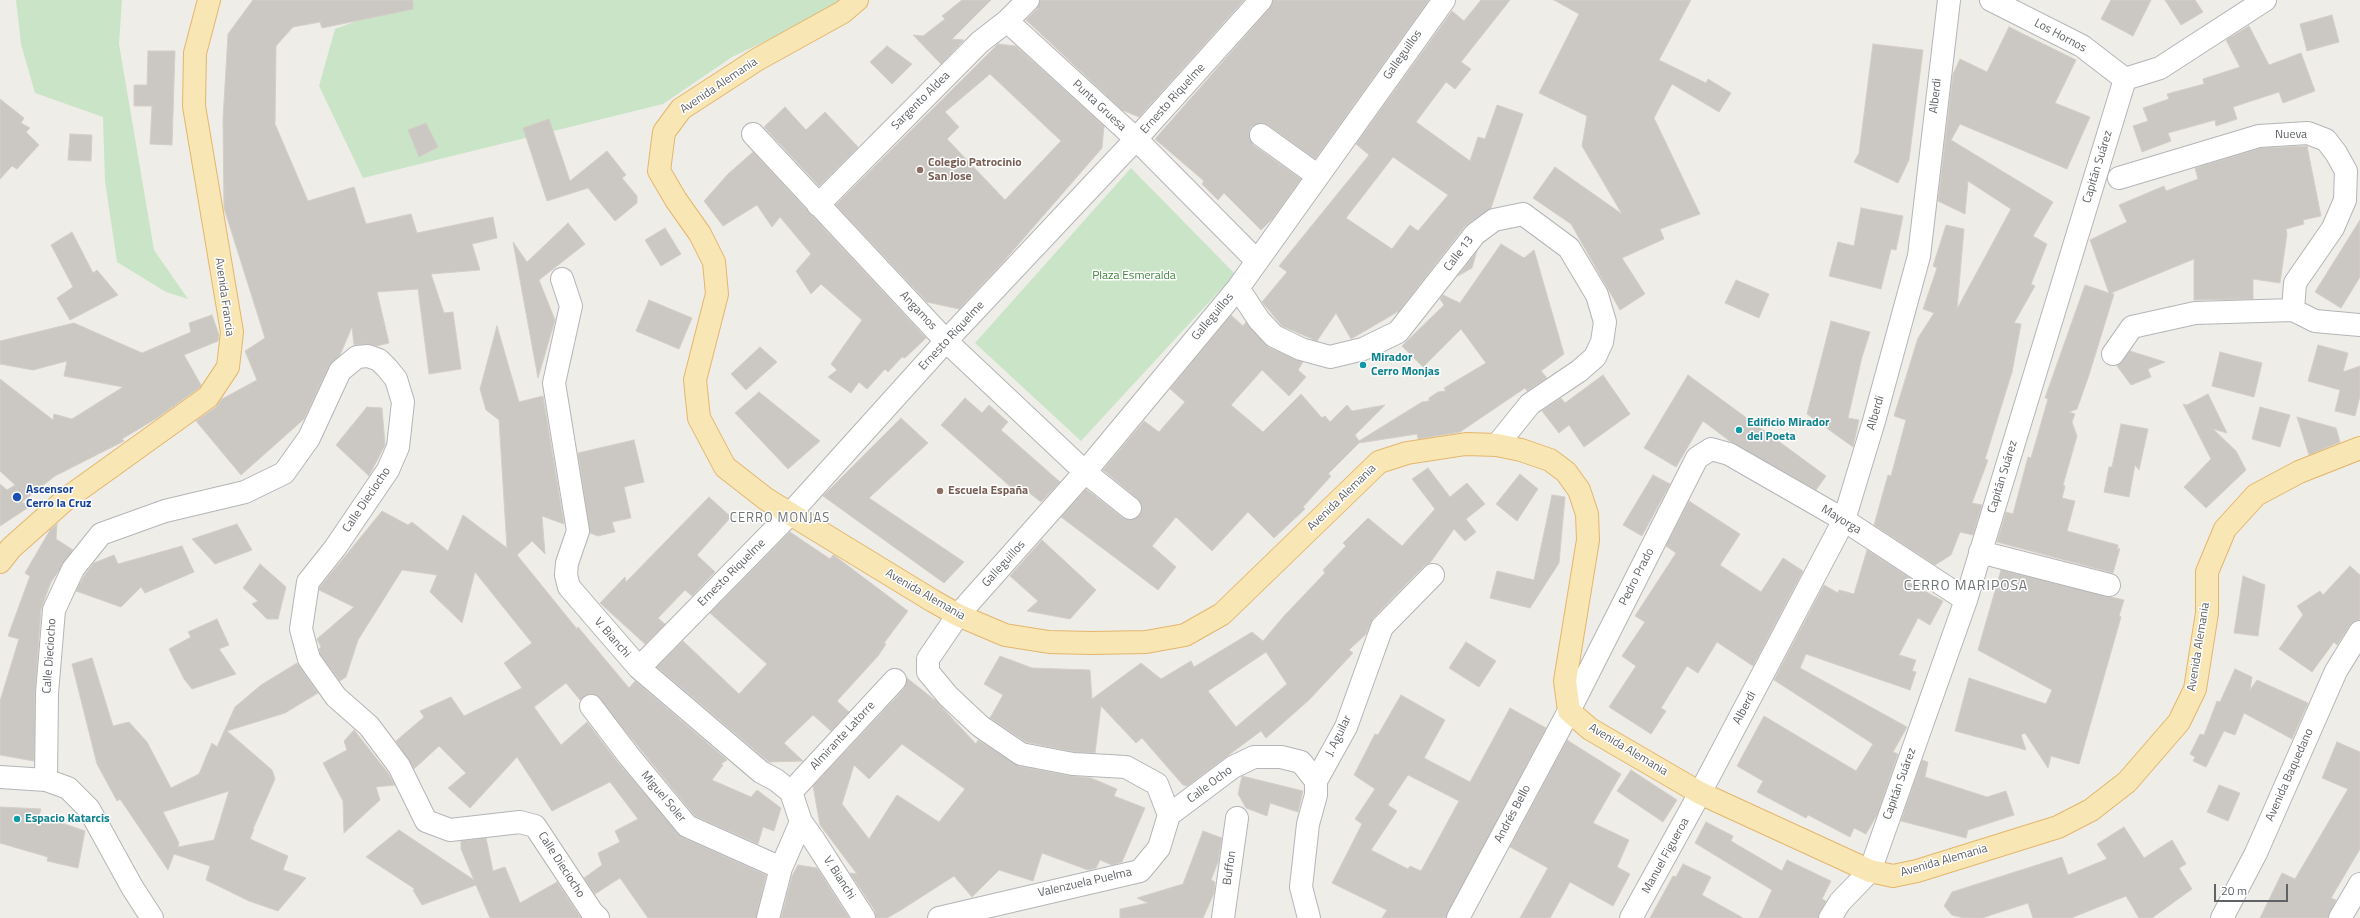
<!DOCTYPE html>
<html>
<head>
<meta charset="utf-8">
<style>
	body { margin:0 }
	#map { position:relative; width:2360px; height:918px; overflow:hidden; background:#efede8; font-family:"Titillium Web",sans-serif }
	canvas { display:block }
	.scale { position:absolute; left:2214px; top:884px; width:74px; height:18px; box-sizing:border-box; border:2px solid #5f6366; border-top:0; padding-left:5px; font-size:12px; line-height:14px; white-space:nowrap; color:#5f6366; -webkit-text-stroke:3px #fff; paint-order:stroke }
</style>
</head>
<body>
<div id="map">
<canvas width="2360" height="918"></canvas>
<div class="scale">20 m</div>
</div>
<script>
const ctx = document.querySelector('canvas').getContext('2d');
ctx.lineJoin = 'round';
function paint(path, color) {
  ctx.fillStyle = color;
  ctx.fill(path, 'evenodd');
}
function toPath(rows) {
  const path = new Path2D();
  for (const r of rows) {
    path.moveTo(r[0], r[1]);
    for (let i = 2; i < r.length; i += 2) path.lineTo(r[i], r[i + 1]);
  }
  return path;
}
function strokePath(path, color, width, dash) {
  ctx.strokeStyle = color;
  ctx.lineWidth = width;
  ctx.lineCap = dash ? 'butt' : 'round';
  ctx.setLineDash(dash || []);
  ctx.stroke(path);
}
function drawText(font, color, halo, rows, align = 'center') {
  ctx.font = font + ' "Titillium Web",sans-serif';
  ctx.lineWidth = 3;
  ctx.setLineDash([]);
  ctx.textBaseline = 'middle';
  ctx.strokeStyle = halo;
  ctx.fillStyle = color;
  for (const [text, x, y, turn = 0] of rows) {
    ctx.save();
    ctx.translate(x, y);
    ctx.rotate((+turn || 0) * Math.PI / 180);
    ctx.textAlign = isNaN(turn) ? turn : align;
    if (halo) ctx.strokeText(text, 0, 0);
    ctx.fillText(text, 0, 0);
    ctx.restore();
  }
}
paint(toPath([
	[16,0,122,0,119,44,154,250,188,299,166,292,117,262,105,181,103,117,35,93,21,44],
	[413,0,851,0,732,57,663,104,363,178,319,86,335,29],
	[1131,168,1235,274,1081,441,975,343]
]), '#cae4c7');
const building = toPath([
	[253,0,413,0,413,9,322,28,320,22,293,27,276,46,275,124,308,201,354,187,366,224,411,214,417,233,493,217,497,238,472,244,480,270,431,274,444,313,453,312,461,369,429,374,418,289,377,292,389,343,377,346,367,344,354,345,352,327,340,355,329,366,304,419,241,475,196,421,216,407,222,399,257,380,245,351,265,338,224,208,223,119,228,34,253,0],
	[962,0,991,0,952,39,964,40,941,64,913,35,923,36,945,19,942,16,962,0],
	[1040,0,1244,0,1139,117,1122,110,1026,20,1037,9,1040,0],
	[1273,0,1429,0,1315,159,1268,125,1262,123,1251,127,1249,134,1253,145,1301,179,1273,218,1261,230,1224,193,1218,200,1202,184,1204,181,1155,139,1270,8,1273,0],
	[1481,0,1510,0,1461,62,1471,69,1455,89,1446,82,1416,122,1470,161,1478,137,1485,139,1497,105,1523,114,1491,208,1465,226,1399,311,1351,339,1336,313,1317,341,1282,326,1262,302,1287,272,1279,266,1369,155,1356,144,1452,11,1464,21,1481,0],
	[1393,157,1448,195,1418,231,1410,225,1392,249,1346,218,1393,157],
	[1554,0,1691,0,1659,60,1706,83,1708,79,1731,93,1719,112,1672,84,1654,118,1700,214,1660,229,1664,239,1622,258,1645,294,1620,310,1571,224,1533,198,1555,167,1622,214,1582,146,1587,116,1539,93,1579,14,1554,0],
	[2111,0,2151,0,2133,36,2101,19,2111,0],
	[2165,0,2195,0,2203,12,2181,25,2165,0],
	[2332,15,2339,42,2307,51,2300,24,2332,15],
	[2249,26,2269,65,2301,53,2315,91,2283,103,2279,92,2233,107,2237,119,2216,126,2215,120,2168,133,2171,141,2142,152,2133,126,2148,121,2143,108,2169,99,2167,94,2204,84,2203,79,2240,67,2226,40,2249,26],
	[2009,27,2076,60,2055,103,2090,117,2067,169,1960,124,1951,140,2053,202,2033,236,2047,244,2031,284,2035,286,2014,323,2021,324,2012,372,1985,459,1988,460,1972,503,1982,505,1973,535,1960,532,1951,555,1935,565,1874,525,1888,475,1891,476,1906,420,1894,416,1918,338,1934,313,1923,309,1937,268,1933,266,1946,225,1964,229,1957,309,2011,209,1968,181,1965,214,1938,201,1953,74,1960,59,1987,72,2009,27],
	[998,44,1016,46,1104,126,1102,148,1003,262,959,309,927,302,836,205,998,44],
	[990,74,1061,141,1005,200,947,139,959,127,945,112,990,74],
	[1873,44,1923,50,1909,160,1898,183,1854,162,1859,153,1873,44],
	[887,46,912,64,892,84,870,62,887,46],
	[148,51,175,51,172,145,150,144,152,106,134,106,134,85,147,85,148,51],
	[0,99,24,118,21,123,30,128,26,132,39,145,17,169,12,166,0,179,0,99],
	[785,107,806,130,825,112,858,147,819,186,764,127,785,107],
	[549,119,570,181,607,151,626,175,622,178,637,196,637,203,615,221,588,188,547,201,523,128,549,119],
	[426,123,438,147,419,157,408,130,426,123],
	[70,134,92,135,91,161,68,160,70,134],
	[2307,146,2321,216,2303,220,2304,224,2286,229,2287,234,2280,283,2253,279,2253,299,2194,300,2194,259,2111,293,2114,294,2089,375,2077,409,2069,412,2075,414,2072,422,2077,436,2063,485,2065,486,2062,498,2075,501,2067,531,2118,545,2117,550,2120,548,2113,573,1997,542,2006,512,2013,514,2028,457,2031,458,2048,399,2045,398,2085,285,2109,293,2090,240,2127,222,2119,205,2164,186,2166,191,2198,179,2195,168,2261,148,2307,146],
	[753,152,926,338,905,358,902,357,888,372,885,369,867,389,859,382,851,393,828,377,837,370,831,364,862,320,821,284,811,294,796,271,811,254,780,217,772,227,757,205,723,226,704,201,728,174,753,152],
	[1861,208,1903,216,1896,250,1891,249,1881,289,1829,276,1838,242,1854,246,1861,208],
	[2360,220,2360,277,2341,308,2315,292,2360,220],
	[568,223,585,244,539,280,555,320,538,378,513,242,527,262,568,223],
	[665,228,681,254,661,266,645,240,665,228],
	[72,232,93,273,97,270,118,295,70,320,57,298,73,287,51,245,72,232],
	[1501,244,1524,258,1534,250,1564,354,1541,371,1547,378,1527,391,1525,388,1460,432,1418,439,1417,434,1359,443,1328,474,1331,476,1303,507,1305,509,1274,538,1248,512,1212,551,1176,517,1152,546,1176,567,1158,590,1061,517,1086,489,1123,518,1129,520,1139,516,1142,509,1138,499,1103,470,1144,421,1159,432,1185,402,1170,389,1231,315,1243,326,1246,322,1268,347,1303,362,1298,370,1306,377,1289,396,1262,370,1231,405,1263,432,1301,394,1322,418,1325,416,1330,422,1347,405,1352,411,1385,405,1355,435,1359,441,1422,402,1429,401,1429,398,1438,392,1446,391,1444,388,1486,363,1461,329,1423,367,1402,346,1444,305,1440,299,1443,295,1460,303,1501,244],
	[1477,251,1472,268,1458,276,1477,251],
	[1736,280,1769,294,1759,318,1725,303,1736,280],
	[649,300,692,318,679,349,636,331,649,300],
	[212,315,219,335,218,341,184,355,201,385,199,388,157,418,122,439,124,441,55,476,22,502,29,507,0,526,0,484,7,490,15,485,0,471,0,379,53,420,54,414,72,419,123,387,64,376,67,361,33,370,0,364,0,341,74,323,142,353,191,332,189,323,212,315],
	[1831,321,1870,332,1862,357,1848,418,1859,420,1853,447,1807,414,1831,321],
	[497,326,519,402,543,396,564,524,542,516,545,554,532,541,517,555,577,629,578,627,629,688,635,681,727,760,721,764,723,765,712,780,751,797,757,790,781,808,774,831,763,827,758,844,695,816,596,695,589,694,580,700,566,683,534,707,561,745,587,722,619,764,682,837,766,875,756,918,648,918,620,878,595,894,584,878,602,865,598,853,620,842,615,831,638,819,610,782,552,811,517,757,470,808,448,788,466,773,439,746,414,769,396,741,424,717,420,711,451,697,464,716,522,688,504,663,532,643,475,572,462,623,430,592,437,575,402,570,358,640,346,677,340,681,320,654,319,649,321,647,317,639,354,607,319,590,320,587,382,511,408,525,412,522,448,551,463,515,507,548,499,420,486,410,480,389,497,326],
	[2318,345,2348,353,2343,372,2360,366,2360,396,2355,416,2335,411,2340,390,2308,381,2318,345],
	[760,347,777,362,746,390,731,374,760,347],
	[2130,351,2165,362,2148,369,2151,377,2131,385,2117,366,2130,351],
	[2220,352,2262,363,2254,397,2212,386,2220,352],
	[1603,375,1630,414,1584,447,1569,425,1559,433,1542,411,1561,398,1565,403,1603,375],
	[1688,375,1826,476,1816,490,1731,442,1703,421,1676,467,1644,448,1688,375],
	[759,392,820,441,788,469,735,413,759,392],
	[2208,394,2227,433,2213,429,2236,451,2246,470,2206,508,2184,487,2211,459,2183,404,2187,405,2208,394],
	[965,398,982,413,989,405,1008,422,1001,430,1060,482,1041,502,1018,484,1013,489,941,425,965,398],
	[367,407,382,408,385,445,369,476,336,445,367,407],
	[2260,407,2290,415,2280,447,2252,439,2260,407],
	[2297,417,2336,428,2340,442,2309,455,2297,417],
	[901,418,928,443,869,498,964,562,944,583,823,496,901,418],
	[2121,424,2148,429,2139,470,2135,465,2129,497,2104,492,2109,467,2112,467,2121,424],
	[634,440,644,482,624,487,631,518,612,522,615,532,598,536,590,533,578,453,634,440],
	[1428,468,1450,497,1467,483,1485,504,1466,519,1476,532,1465,541,1454,529,1430,563,1424,566,1373,618,1366,634,1349,650,1353,653,1309,700,1266,738,1261,731,1187,786,1183,785,1142,738,1136,743,1101,706,1095,753,1075,752,1026,742,990,718,1003,695,984,684,1000,656,1032,668,1090,670,1092,699,1141,663,1161,679,1191,661,1194,667,1252,632,1263,641,1284,616,1325,573,1323,570,1346,546,1343,543,1368,518,1402,546,1435,509,1412,479,1428,468],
	[1266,652,1287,684,1236,727,1208,691,1266,652],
	[1520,474,1538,489,1517,521,1496,504,1520,474],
	[1653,475,1670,484,1642,536,1623,525,1653,475],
	[1552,495,1565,497,1559,563,1530,608,1490,598,1497,571,1534,580,1552,495],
	[709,497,731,517,697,555,715,572,692,596,685,590,658,618,665,624,645,644,600,603,625,577,626,582,709,497],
	[1689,501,1740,534,1720,565,1761,592,1783,558,1803,571,1753,666,1717,642,1698,673,1687,666,1661,708,1666,711,1651,734,1609,707,1636,666,1622,656,1645,622,1635,616,1676,553,1666,546,1689,501],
	[57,524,56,539,73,550,51,582,41,609,35,692,34,761,0,755,0,701,19,639,8,636,30,576,25,573,50,530,57,524],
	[237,524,252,550,215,564,192,539,237,524],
	[790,532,830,559,833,555,835,556,908,611,884,643,886,644,878,656,837,701,849,712,831,731,813,715,784,743,803,761,769,762,657,667,683,641,739,694,767,664,710,613,790,532],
	[1042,540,1096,590,1070,619,1027,611,1038,601,1010,576,1042,540],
	[182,546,194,572,145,593,141,587,121,607,76,591,84,576,94,563,114,555,118,564,182,546],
	[1867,550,1912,579,1908,582,1943,601,1930,625,1918,618,1899,655,1916,660,1912,671,1916,672,1910,690,1806,654,1800,668,1907,727,1893,752,1898,754,1877,815,1866,834,1854,828,1850,837,1808,815,1806,818,1757,792,1763,781,1737,766,1764,716,1856,771,1873,744,1774,680,1824,585,1838,593,1839,590,1854,594,1867,550],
	[260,564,286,587,278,619,267,619,252,604,258,601,243,588,260,564],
	[2350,566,2360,575,2360,619,2350,625,2337,645,2334,642,2312,672,2279,649,2303,615,2297,606,2320,591,2323,595,2350,566],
	[2001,570,2124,600,2119,616,2121,617,2079,764,2051,756,2048,768,2025,733,2021,735,2026,750,1955,731,1969,678,2046,704,2052,690,1978,650,2001,570],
	[2243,576,2265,585,2258,636,2234,633,2243,576],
	[217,619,229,645,219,649,236,674,192,689,184,679,169,649,191,637,188,632,217,619],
	[1466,642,1496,661,1479,687,1449,668,1466,642],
	[92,658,113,726,129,722,147,742,171,788,199,774,212,743,217,747,235,707,261,685,297,663,318,693,285,713,227,731,272,770,275,779,253,829,254,829,250,839,288,856,283,870,306,878,278,911,249,901,206,880,210,866,174,854,168,870,120,799,117,801,97,764,72,664,92,658],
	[229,791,214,840,178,847,179,843,163,812,229,791],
	[2235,669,2252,677,2250,690,2257,680,2308,703,2292,739,2244,713,2235,735,2224,731,2206,767,2193,761,2195,757,2190,754,2200,734,2204,735,2217,701,2220,702,2235,669],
	[907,678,936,701,976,744,978,740,1019,766,1071,776,1091,778,1117,789,1114,796,1145,808,1122,862,1112,865,1100,860,1096,868,1088,870,1042,853,1033,881,999,870,972,897,954,876,901,910,887,918,876,918,875,911,850,873,857,874,820,825,813,786,904,689,907,678],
	[902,744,965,789,939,822,897,795,869,839,842,804,854,765,869,779,902,744],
	[1401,695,1445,720,1424,758,1470,782,1510,708,1546,728,1446,918,1382,918,1387,910,1332,883,1362,824,1355,819,1375,789,1354,775,1375,734,1378,735,1401,695],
	[1408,775,1459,801,1421,871,1410,866,1408,869,1371,850,1397,811,1388,805,1408,775],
	[354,730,388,773,395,785,376,787,380,800,344,833,343,801,323,763,347,750,344,741,354,730],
	[1567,740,1621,774,1593,823,1629,840,1617,867,1630,874,1613,906,1570,882,1550,918,1520,918,1548,868,1510,847,1567,740],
	[2337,742,2360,752,2360,849,2331,898,2336,900,2328,918,2260,918,2282,873,2295,879,2348,789,2322,778,2337,742],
	[1922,760,1928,762,1925,777,1987,797,2006,791,2014,815,1968,830,1966,838,1901,821,1922,760],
	[1631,770,1677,800,1663,822,1617,791,1631,770],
	[1242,776,1303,791,1298,812,1270,803,1267,816,1246,808,1238,794,1242,776],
	[2219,785,2240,793,2228,821,2207,812,2219,785],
	[0,807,41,809,39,815,85,831,78,868,47,861,48,857,0,843,0,807],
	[1706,822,1733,836,1731,841,1782,871,1787,860,1831,881,1822,899,1826,901,1818,918,1759,918,1772,890,1695,843,1706,822],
	[2124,827,2144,858,2172,840,2186,864,2179,868,2192,889,2152,918,2139,918,2126,896,2071,918,2033,918,2028,903,1982,918,1964,918,1952,915,1944,906,1952,892,2062,857,2068,875,2107,859,2097,844,2124,827],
	[399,830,474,880,461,849,461,841,486,838,493,871,505,867,520,903,557,882,581,918,490,918,476,885,422,905,413,890,415,889,366,857,399,830],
	[1203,831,1222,838,1218,862,1211,880,1215,882,1214,893,1203,918,1120,918,1120,909,1148,903,1137,898,1183,884,1203,831],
	[1683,864,1711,877,1702,895,1743,918,1650,918,1673,876,1676,877,1683,864],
	[798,865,817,868,849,918,781,918,792,876,798,865]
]);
paint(building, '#cbc8c4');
strokePath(building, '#d4cec6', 1);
const minor = toPath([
	[1991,0,2082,46,2125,79],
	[1007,21,1136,139,1257,261],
	[2125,79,2160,68,2265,0],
	[753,134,946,341,1085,472,1130,508],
	[1261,135,1318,176],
	[2119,178,2259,136,2308,133,2326,140,2336,153,2346,171,2345,200,2333,228,2295,283,2293,310],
	[818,205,980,42,1007,21,1028,0],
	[562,279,571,306,554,383,578,531,567,563,566,575,569,587,639,668,761,772,776,780,791,792,801,822,814,840,864,918],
	[1238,288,1259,320,1274,336,1301,349,1330,357,1363,349,1398,332,1475,234,1494,220,1523,214,1569,248,1597,295,1605,322,1602,342,1595,357,1579,371,1530,404,1497,445],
	[2113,354,2132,327,2195,313,2293,310,2315,321,2360,325],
	[1980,552,2109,585],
	[639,668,789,515,946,341,1136,139,1261,0],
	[591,706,629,756,687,826,781,868],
	[0,777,46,780,68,788,89,809,132,887,152,918],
	[46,780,47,693,54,610,73,569,101,534,165,511,245,492,284,473,309,438,340,371,357,357,368,356,379,360,387,368,396,379,403,402,398,447,388,470,335,548,308,582,301,629,309,659,336,697,369,726,399,766,426,821,450,830,520,822,535,826,592,912,598,918],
	[791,792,895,680],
	[1169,815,1233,767,1254,757,1281,757,1301,762,1316,781],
	[768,918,781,868,801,822],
	[939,918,1140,871,1159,848,1169,815,1157,784,1126,767,1073,764,1021,754,980,726,948,696,928,672,928,659,958,615,1085,472,1238,288,1444,0],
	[1223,918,1237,818],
	[1309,918,1301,887,1308,824,1316,795,1316,781,1346,727,1382,627,1433,575],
	[1458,918,1569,711,1697,458,1711,449,1729,454,1844,520,1966,600],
	[1631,918,1700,793,1844,520,1874,421,1919,256,1949,0],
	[1830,918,1840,902,1870,871,1966,600,2125,79],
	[2222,918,2256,853,2336,671,2360,632],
	[2340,918,2360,884]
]);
const major = toPath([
	[857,0,843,12,758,59,681,109,664,132,659,171,676,200,700,234,714,262,717,294,695,380,699,418,725,467,766,499,933,601,958,615,1005,635,1049,642,1092,643,1146,642,1185,635,1222,614,1379,462,1407,453,1466,444,1497,445,1521,450,1550,460,1566,472,1579,490,1587,514,1588,540,1565,681,1569,711,1590,729,1700,793,1870,871,1893,876,1917,871,2058,827,2091,810,2127,782,2179,722,2195,689,2207,613,2207,572,2225,529,2256,495,2299,472,2360,448],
	[0,562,11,548,66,499,208,397,228,367,232,332,194,106,195,53,209,0]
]);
strokePath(minor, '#b3b5b8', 24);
strokePath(major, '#e4b66c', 24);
strokePath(minor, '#fff', 22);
strokePath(major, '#f8e6b4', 22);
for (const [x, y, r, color] of [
	[920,170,4,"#8d6e63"],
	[1363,365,4,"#0f9aa8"],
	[1739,430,4,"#0f9aa8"],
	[940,491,4,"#8d6e63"],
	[17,497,5,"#1a4fb4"],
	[17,819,4,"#0f9aa8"]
]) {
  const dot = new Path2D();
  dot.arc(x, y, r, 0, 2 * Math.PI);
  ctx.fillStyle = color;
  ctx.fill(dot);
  strokePath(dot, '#fff', 1.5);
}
drawText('12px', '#5f6366', '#fff', [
	["Los Hornos",2060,36,28],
	["Galleguillos",1403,55,-55],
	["Avenida Alemania",719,86,-34],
	["Alberdi",1936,96,-84],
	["Ernesto Riquelme",1173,99,-48],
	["Sargento Aldea",921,101,-45],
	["Punta Gruesa",1099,106,43],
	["Nueva",2291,135],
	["Capitán Suárez",2098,167,-73],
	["Calle 13",1459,254,-53],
	["Avenida Francia",224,297,82],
	["Angamos",918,311,47],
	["Galleguillos",1213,317,-50],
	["Ernesto Riquelme",952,336,-47],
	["Alberdi",1876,413,-74],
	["Capitán Suárez",2003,477,-73],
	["Avenida Alemania",1342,498,-44],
	["Calle Dieciocho",367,500,-56],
	["Mayorga",1841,520,31],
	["Galleguillos",1004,564,-48],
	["Ernesto Riquelme",732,573,-45],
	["Pedro Prado",1637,577,-63],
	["Avenida Alemania",925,595,30],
	["V. Bianchi",612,638,49],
	["Avenida Alemania",2199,647,-81],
	["Calle Dieciocho",50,656,-86],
	["Alberdi",1745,708,-62],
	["Almirante Latorre",843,736,-47],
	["J. Aguilar",1339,736,-64],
	["Avenida Alemania",1628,750,31],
	["Avenida Baquedano",2290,775,-66],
	["Capitán Suárez",1900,784,-70],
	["Calle Ocho",1210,785,-37],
	["Miguel Soler",663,797,50],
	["Andrés Bello",1513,814,-62],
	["Manuel Figueroa",1666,856,-61],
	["Avenida Alemania",1944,861,-16],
	["Calle Dieciocho",561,865,57],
	["Buffon",1230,868,-82],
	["V. Bianchi",839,878,57],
	["Valenzuela Puelma",1085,883,-13]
]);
drawText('bold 12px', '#785e54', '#fff', [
	["Colegio Patrocinio",928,163],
	["San Jose",928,177],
	["Escuela España",948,491]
], 'left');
drawText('12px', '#43853f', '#fff', [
	["Plaza Esmeralda",1134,276]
]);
drawText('bold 12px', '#0d838f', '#fff', [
	["Mirador",1371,358],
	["Cerro Monjas",1371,372],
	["Edificio Mirador",1747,423],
	["del Poeta",1747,437],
	["Espacio Katarcis",25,819]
], 'left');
drawText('bold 12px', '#164399', '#fff', [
	["Ascensor",26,490],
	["Cerro la Cruz",26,504]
], 'left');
ctx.letterSpacing = '1px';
drawText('13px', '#707578', '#fff', [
	["CERRO MONJAS",780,519]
]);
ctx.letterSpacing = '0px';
ctx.letterSpacing = '1px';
drawText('14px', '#707578', '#fff', [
	["CERRO MARIPOSA",1966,587]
]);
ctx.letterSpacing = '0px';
</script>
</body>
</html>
